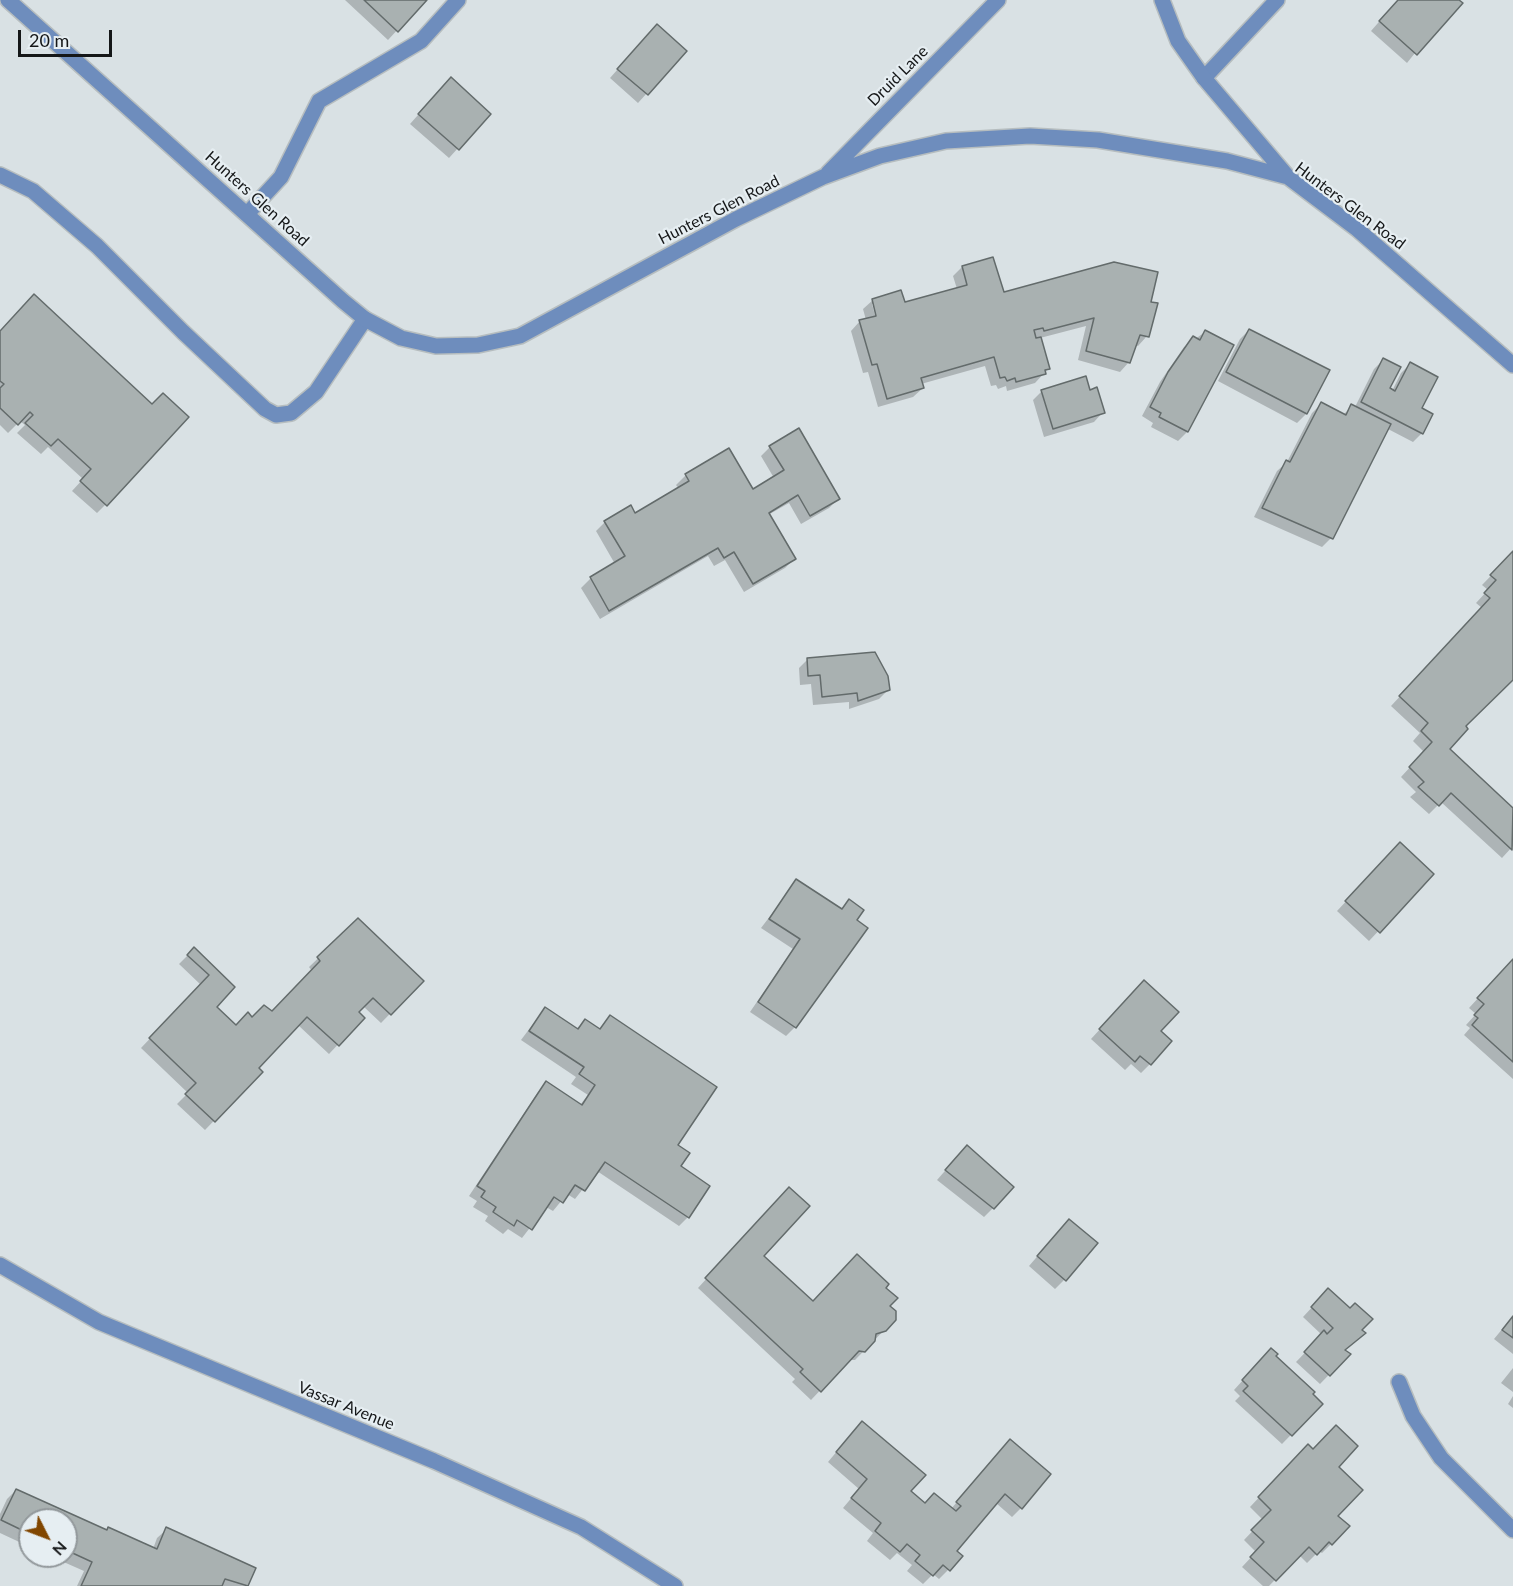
<!DOCTYPE html>
<html>
<head>
<meta charset="utf-8">
<style>
	body { margin:0 }
	#map { position:relative; width:1513px; height:1586px; overflow:hidden; background:#d9e1e4; font-family:Lato,sans-serif }
	canvas { display:block }
	.north { position:absolute; left:18px; top:1508px; width:60px; height:60px; box-sizing:border-box; background:#e6eef2; border:2px solid #92989b; border-radius:50%; rotate:132deg; font-size:16px; font-weight:700; line-height:24px; text-align:center; color:#151718 }
	.north::after { content:''; display:block; margin:auto; width:21px; height:27px; background:#814600; clip-path:polygon(50% 0,100% 100%,50% 72%,0 100%) }
	.scale { position:absolute; left:18px; top:30px; width:94px; height:27px; box-sizing:border-box; border:3px solid #151718; border-top:0; padding-left:8px; font-size:18px; line-height:21px; white-space:nowrap; color:#151718; -webkit-text-stroke:4px #e6eef2; paint-order:stroke }
</style>
</head>
<body>
<div id="map">
<canvas width="1513" height="1586"></canvas>
<div class="north">N</div>
<div class="scale">20 m</div>
</div>
<script>
const ctx = document.querySelector('canvas').getContext('2d');
ctx.lineJoin = 'round';
function paint(path, color) {
  ctx.fillStyle = color;
  ctx.fill(path, 'evenodd');
}
function toPath(rows) {
  const path = new Path2D();
  for (const r of rows) {
    path.moveTo(r[0], r[1]);
    for (let i = 2; i < r.length; i += 2) path.lineTo(r[i], r[i + 1]);
  }
  return path;
}
function strokePath(path, color, width, dash) {
  ctx.strokeStyle = color;
  ctx.lineWidth = width;
  ctx.lineCap = dash ? 'butt' : 'round';
  ctx.setLineDash(dash || []);
  ctx.stroke(path);
}
function drawText(font, color, halo, rows, align = 'center') {
  ctx.font = font + ' Lato,sans-serif';
  ctx.lineWidth = 4.5;
  ctx.setLineDash([]);
  ctx.textBaseline = 'middle';
  ctx.strokeStyle = halo;
  ctx.fillStyle = color;
  for (const [text, x, y, turn = 0] of rows) {
    ctx.save();
    ctx.translate(x, y);
    ctx.rotate((+turn || 0) * Math.PI / 180);
    ctx.textAlign = isNaN(turn) ? turn : align;
    if (halo) ctx.strokeText(text, 0, 0);
    ctx.fillText(text, 0, 0);
    ctx.restore();
  }
}
paint(toPath([
	[345,0,425,0,388,40],
	[1398,0,1457,0,1407,63,1371,31],
	[648,35,685,51,638,103,610,78],
	[442,88,489,114,449,158,410,124],
	[962,267,1003,294,1149,303,1147,336,1138,346,1135,345,1129,362,1120,372,1078,360,1086,326,1040,338,1048,369,1035,383,1007,391,1006,386,998,389,996,385,991,386,985,366,921,384,923,388,913,397,878,407,868,372,863,373,851,331,860,321,866,320,863,309,873,300,904,304,957,289,953,276],
	[872,304,875,304,877,323],
	[1249,330,1328,371,1306,414,1297,423,1218,381,1240,339],
	[0,332,152,406,106,504,97,513,72,491,83,479,48,447,41,454,17,433,25,425,20,421,8,433,0,425],
	[1205,332,1232,345,1187,432,1178,441,1151,427,1153,423,1142,416,1160,382,1184,347],
	[1383,360,1388,388,1392,391,1401,373,1410,364,1422,433,1413,442,1388,429,1331,538,1322,547,1254,517,1277,471,1287,462,1312,413,1321,404,1343,415,1352,406,1355,407,1374,369],
	[1042,391,1103,412,1094,422,1044,437,1033,400],
	[770,447,838,499,829,508,801,524,789,503,768,515,794,559,785,568,744,592,725,560,714,566,708,556,600,619,581,588,590,579,615,564,596,531,605,522,634,515,679,489,676,485,686,475,728,450,752,491,774,478,761,456],
	[1513,553,1513,678,1464,727,1448,749,1513,810,1513,846,1502,858,1441,802,1429,814,1410,797,1416,792,1401,777,1424,752,1413,741,1420,733,1391,706,1482,608,1476,603,1488,590,1482,585],
	[808,659,888,690,879,699,849,709,849,702,813,705,811,684,800,685,799,668],
	[1391,853,1432,874,1369,941,1337,911],
	[797,881,840,910,849,901,795,1027,786,1036,750,1012,793,949,761,928],
	[358,920,422,981,381,1023,363,1006,357,1012,363,1018,329,1054,298,1025,257,1068,261,1072,205,1130,177,1104,188,1093,141,1048,201,985,179,964,194,949,233,987,215,1007,235,1027,272,1013,312,971,309,967],
	[1513,960,1513,1079,1464,1035,1470,1028,1466,1025,1476,1014,1469,1008],
	[1135,991,1150,1064,1141,1073,1131,1064,1125,1070,1091,1039],
	[545,1008,576,1029,585,1021,599,1030,610,1017,676,1146,688,1217,679,1226,597,1171,575,1199,567,1194,553,1211,546,1207,522,1238,508,1229,503,1234,485,1221,488,1216,473,1207,477,1201,469,1196,538,1092,547,1083,580,1105,588,1095,571,1084,576,1077,521,1040],
	[958,1156,993,1208,984,1217,937,1180],
	[780,1198,762,1256,812,1303,884,1288,895,1319,855,1360,849,1360,811,1400,792,1382,795,1379,698,1288],
	[1060,1230,1064,1280,1055,1289,1029,1266],
	[1328,1290,1364,1333,1344,1351,1348,1355,1320,1384,1296,1362,1322,1335,1303,1317],
	[1513,1316,1513,1354,1494,1339],
	[1274,1356,1321,1404,1282,1444,1235,1401,1240,1396,1234,1390,1262,1359],
	[1513,1368,1513,1392,1501,1383],
	[1513,1396,1513,1408,1508,1404],
	[853,1432,925,1505,951,1509,1001,1450,1021,1508,1012,1517,996,1503,955,1551,961,1556,948,1570,939,1579,933,1574,923,1584,907,1571,912,1565,897,1553,890,1560,867,1541,873,1533,843,1508,859,1489,828,1462],
	[1299,1455,1337,1467,1336,1516,1348,1527,1322,1553,1319,1551,1307,1563,1299,1555,1269,1586,1263,1586,1242,1567,1256,1552,1244,1540,1263,1520,1250,1507],
	[16,1490,106,1532,153,1549,157,1538,167,1529,254,1568,246,1586,77,1586,84,1571,50,1556,66,1556,66,1520,30,1520,30,1547,0,1533,0,1514,7,1499]
]), '#0003');
const building = toPath([
	[364,0,427,0,398,32,364,0],
	[1398,0,1459,0,1463,3,1417,55,1379,21,1398,0],
	[657,24,687,51,648,95,617,69,657,24],
	[451,77,491,114,459,150,418,114,451,77],
	[993,257,1004,292,1114,262,1158,272,1151,302,1158,303,1149,337,1140,335,1130,363,1086,351,1094,318,1044,331,1043,328,1034,330,1036,338,1041,337,1050,369,1045,370,1046,374,1016,382,1015,378,1007,381,1005,377,1000,378,994,357,921,378,924,388,887,399,877,364,872,365,859,320,876,316,872,299,901,290,905,302,967,285,962,266,993,257],
	[34,294,152,404,163,393,189,417,107,506,80,481,91,469,58,439,51,446,25,423,33,415,30,412,18,425,0,408,0,388,4,384,0,381,0,331,34,294],
	[1249,329,1330,370,1307,414,1226,372,1249,329],
	[1205,330,1234,345,1188,432,1159,417,1161,413,1150,407,1168,372,1193,336,1200,340,1205,330],
	[1383,358,1401,367,1390,388,1395,391,1410,362,1438,377,1422,408,1433,414,1423,434,1361,402,1383,358],
	[1086,376,1090,390,1097,387,1105,413,1053,429,1041,390,1086,376],
	[1321,402,1346,415,1351,404,1391,424,1333,539,1262,508,1286,460,1290,462,1321,402],
	[799,428,840,499,810,516,798,495,769,513,796,559,753,584,734,552,724,558,718,548,609,611,590,577,625,556,604,521,631,505,635,513,689,481,685,474,729,448,753,489,784,470,769,446,799,428],
	[1513,551,1513,680,1466,726,1468,729,1450,749,1513,808,1512,850,1451,793,1439,806,1418,787,1424,782,1409,767,1432,742,1421,731,1428,723,1399,696,1490,598,1484,593,1496,580,1490,575,1513,551],
	[875,652,888,676,890,690,858,701,857,693,822,697,820,675,808,676,807,658,875,652],
	[1400,842,1434,874,1380,933,1345,901,1400,842],
	[796,879,842,909,849,899,864,910,857,920,868,928,796,1028,758,1002,800,939,769,919,796,879],
	[358,918,424,981,391,1015,373,998,359,1012,365,1018,339,1046,307,1017,259,1068,263,1072,215,1122,185,1094,196,1083,149,1038,209,975,187,955,194,947,235,987,217,1007,236,1025,248,1012,252,1017,264,1005,272,1011,320,961,317,957,358,918],
	[1513,959,1513,1062,1472,1025,1478,1018,1474,1015,1484,1004,1477,998,1513,959],
	[1144,980,1179,1012,1161,1031,1172,1041,1151,1065,1140,1056,1135,1062,1099,1029,1144,980],
	[545,1007,578,1029,585,1019,600,1029,610,1015,717,1087,678,1145,690,1153,681,1166,710,1186,689,1218,605,1162,585,1191,575,1185,563,1203,554,1197,532,1230,517,1220,514,1226,493,1212,496,1207,481,1197,485,1191,477,1186,546,1081,582,1105,595,1085,579,1074,584,1067,529,1031,545,1007],
	[967,1145,1014,1187,994,1209,945,1170,967,1145],
	[789,1187,810,1206,764,1256,813,1301,857,1254,889,1284,886,1288,898,1298,890,1306,896,1311,896,1320,886,1331,876,1334,875,1341,865,1352,859,1351,821,1392,800,1372,803,1369,705,1278,789,1187],
	[1069,1219,1098,1243,1066,1281,1037,1256,1069,1219],
	[1328,1288,1350,1308,1355,1303,1373,1319,1362,1330,1366,1333,1345,1350,1351,1354,1330,1376,1304,1352,1324,1330,1327,1334,1333,1328,1311,1307,1328,1288],
	[1513,1316,1513,1338,1502,1330,1513,1316],
	[1271,1348,1278,1354,1276,1356,1315,1392,1313,1394,1323,1404,1292,1436,1243,1391,1248,1386,1242,1380,1271,1348],
	[862,1421,926,1475,911,1491,925,1503,934,1493,956,1511,961,1506,956,1502,1010,1439,1051,1474,1022,1509,1005,1494,957,1551,963,1556,950,1571,943,1565,933,1576,915,1561,920,1555,907,1544,900,1552,875,1531,881,1523,851,1498,867,1479,836,1452,862,1421],
	[1336,1425,1358,1446,1339,1467,1363,1490,1338,1516,1350,1526,1332,1545,1329,1542,1317,1555,1309,1547,1276,1581,1250,1557,1264,1542,1251,1530,1271,1510,1258,1497,1308,1444,1313,1449,1336,1425],
	[16,1489,107,1530,108,1527,157,1549,166,1527,256,1568,248,1586,225,1579,222,1586,81,1586,92,1562,66,1550,66,1520,30,1520,30,1534,1,1520,16,1489]
]);
paint(building, '#a9b1b1');
strokePath(building, '#636b6b', 1.5);
const service = toPath([
	[1204,78,1277,0],
	[0,175,33,191,97,246,183,332,265,409,276,415,291,413,316,392,365,319],
	[247,214,281,177,319,101,421,41,458,0],
	[1399,1382,1413,1416,1441,1458,1513,1530]
]);
const minor = toPath([
	[8,0,343,301,365,319,401,338,436,346,478,345,520,336,736,219,823,177,880,156,946,141,1030,136,1098,140,1227,161,1288,177,1357,229,1513,365],
	[1162,0,1178,41,1204,78,1288,177],
	[828,173,998,0],
	[0,1265,99,1322,434,1461,581,1527,675,1586]
]);
strokePath(service, '#b6bdbf', 18);
strokePath(minor, '#b6bdbf', 18);
strokePath(service, '#6e8dbd', 15);
strokePath(minor, '#6e8dbd', 15);
drawText('16px', '#151718', '#e6eef2', [
	["Druid Lane",898,76,-45],
	["Hunters Glen Road",257,199,42],
	["Hunters Glen Road",1350,206,37],
	["Hunters Glen Road",719,210,-27],
	["Vassar Avenue",346,1406,22]
]);
</script>
</body>
</html>
